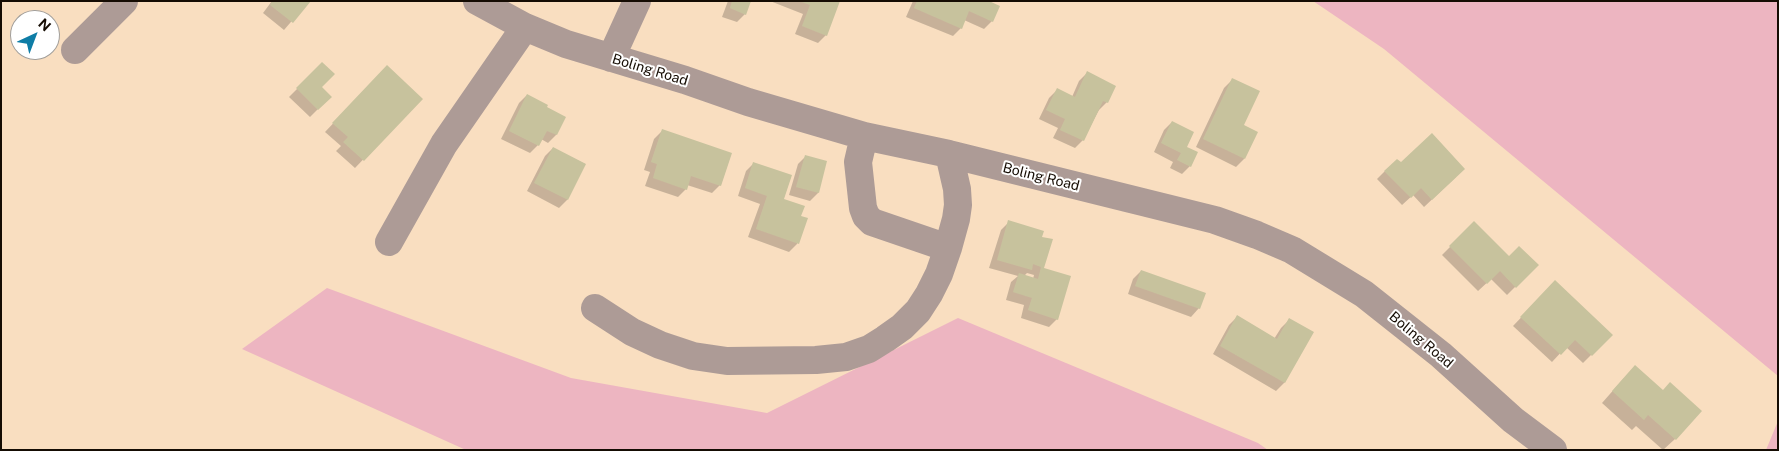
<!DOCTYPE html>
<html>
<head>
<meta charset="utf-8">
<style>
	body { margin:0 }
	#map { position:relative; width:1779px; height:451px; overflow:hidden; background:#f9dec0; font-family:"Public Sans",sans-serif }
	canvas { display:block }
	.frame { position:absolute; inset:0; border:2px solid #150c03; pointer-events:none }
	.north { position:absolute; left:10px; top:10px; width:50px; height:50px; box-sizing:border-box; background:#fff; border:1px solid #a19e9a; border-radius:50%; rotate:43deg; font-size:14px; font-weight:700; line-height:20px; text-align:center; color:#150c03 }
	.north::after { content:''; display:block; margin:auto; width:18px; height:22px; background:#0e7da6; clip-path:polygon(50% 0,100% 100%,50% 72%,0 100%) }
</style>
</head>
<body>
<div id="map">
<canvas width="1779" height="451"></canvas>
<div class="frame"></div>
<div class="north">N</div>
</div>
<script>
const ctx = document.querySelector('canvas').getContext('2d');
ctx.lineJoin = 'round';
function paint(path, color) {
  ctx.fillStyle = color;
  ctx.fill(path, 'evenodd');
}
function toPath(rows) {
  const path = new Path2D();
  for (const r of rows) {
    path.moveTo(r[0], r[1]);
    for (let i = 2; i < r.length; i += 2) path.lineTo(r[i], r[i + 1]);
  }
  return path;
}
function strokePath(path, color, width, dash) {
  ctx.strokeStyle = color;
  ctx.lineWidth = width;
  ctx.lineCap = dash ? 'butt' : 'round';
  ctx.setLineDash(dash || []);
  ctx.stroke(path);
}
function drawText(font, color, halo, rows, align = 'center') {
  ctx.font = font + ' "Public Sans",sans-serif';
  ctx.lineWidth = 4;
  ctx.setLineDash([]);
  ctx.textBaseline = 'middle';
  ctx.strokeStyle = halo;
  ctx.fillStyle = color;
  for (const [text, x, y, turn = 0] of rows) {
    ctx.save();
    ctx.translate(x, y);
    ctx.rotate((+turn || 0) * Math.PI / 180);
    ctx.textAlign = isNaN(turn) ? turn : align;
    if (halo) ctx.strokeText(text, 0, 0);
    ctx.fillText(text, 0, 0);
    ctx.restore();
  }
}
paint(toPath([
	[1313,1,1778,1,1778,376,1384,49],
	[327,288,571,378,767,413,958,318,1258,443,1268,450,466,450,242,349],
	[1778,421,1778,450,1766,450]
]), '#edb5c1');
paint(toPath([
	[272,1,309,1,284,30,263,13],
	[728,1,750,1,745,14,737,22,722,17],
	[770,1,838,1,826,35,818,43,795,34,803,14],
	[913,1,986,1,992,21,984,29,964,20,961,28,953,36,906,17],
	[322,64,320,87,330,97,310,117,289,97],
	[1087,73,1107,102,1099,110,1083,140,1075,148,1053,138,1058,128,1039,119,1049,98,1057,90,1072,97,1079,81],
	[379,75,421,99,355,168,336,151,341,146,325,132],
	[1232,80,1242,126,1244,159,1236,167,1196,147,1224,88],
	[527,95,545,108,564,117,556,135,548,143,541,139,538,145,530,153,501,139,519,103],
	[1172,122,1185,148,1190,166,1182,174,1170,168,1173,162,1154,152,1164,130],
	[662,131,720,185,712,193,687,185,686,189,678,197,645,186,650,172,644,170,654,139],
	[553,148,585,164,567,200,559,208,527,191,545,156],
	[806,156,826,162,818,193,810,201,789,195,798,164],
	[754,163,782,199,800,216,806,219,797,244,789,252,748,237,760,204,738,196,746,171],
	[1401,164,1456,177,1424,207,1413,195,1402,205,1377,179,1385,171],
	[1009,222,1041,237,1043,269,1057,319,1049,327,1021,318,1024,305,1006,300,1011,282,1018,276,989,268,1001,230],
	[1027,273,1034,275,1033,279,1024,276],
	[1474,223,1509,258,1537,265,1507,295,1491,279,1478,291,1442,255],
	[1141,271,1199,308,1191,317,1128,294,1133,279],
	[1555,282,1611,335,1583,363,1566,347,1552,362,1513,326],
	[1237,317,1274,339,1281,328,1289,320,1312,333,1284,383,1276,391,1213,354,1229,325],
	[1624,378,1662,391,1700,411,1675,439,1663,450,1636,426,1632,430,1602,403]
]), '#0003');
paint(toPath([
	[272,1,311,1,293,23,270,5],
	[732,1,751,1,746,15,730,8],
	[799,1,840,1,827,36,802,26,810,5],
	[917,1,989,1,1000,6,993,22,969,11,962,29,914,8],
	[322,62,335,74,322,87,332,97,318,110,296,88],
	[387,65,423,99,364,161,343,142,348,137,332,123],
	[1087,71,1116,86,1108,103,1103,101,1084,141,1060,130,1065,119,1046,110,1057,88,1075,97],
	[1232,78,1260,91,1244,125,1258,132,1245,159,1203,139],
	[527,94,548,105,547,107,566,117,557,135,547,131,539,146,509,131],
	[1172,121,1194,132,1187,147,1198,152,1191,167,1177,160,1181,153,1161,143],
	[662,129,732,153,721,186,691,176,687,190,653,178,657,164,651,162],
	[1432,133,1465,169,1432,200,1421,188,1411,198,1384,171,1397,159,1401,162],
	[553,147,586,164,568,200,534,183],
	[805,155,827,161,819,193,796,187],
	[753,162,792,175,784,199,805,206,801,216,808,218,799,244,756,229,767,196,745,188],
	[1008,220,1044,231,1042,237,1053,239,1044,268,1071,276,1058,320,1028,310,1032,298,1013,292,1019,273,1038,279,1041,267,1033,264,1032,270,997,260],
	[1474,221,1509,256,1519,246,1539,265,1516,288,1500,271,1487,284,1449,246],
	[1141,270,1206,293,1200,309,1135,286],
	[1555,280,1613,335,1592,356,1575,340,1561,355,1520,317],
	[1237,315,1277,339,1289,318,1314,332,1285,383,1220,346],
	[1635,365,1663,390,1670,382,1702,411,1676,440,1648,415,1644,420,1612,391]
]), '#c7c29d');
strokePath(toPath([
	[477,1,525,27,566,44,685,80,748,102,864,136,949,154,1215,220,1257,235,1292,250,1364,294,1441,355,1513,420,1553,450],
	[75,50,124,1],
	[611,58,637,1],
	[864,136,858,162,863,208,866,216,872,222,948,248,956,219,958,205,957,189,949,154],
	[389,242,444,144,525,27],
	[595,308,632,332,660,345,693,356,727,361,816,360,846,357,869,349,885,339,902,327,918,311,929,294,939,274,948,248]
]), '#ad9b96', 28);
drawText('14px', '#150c03', '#fff', [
	["Boling Road",650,70,17],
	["Boling Road",1041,177,14],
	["Boling Road",1421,340,40]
]);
</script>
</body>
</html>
